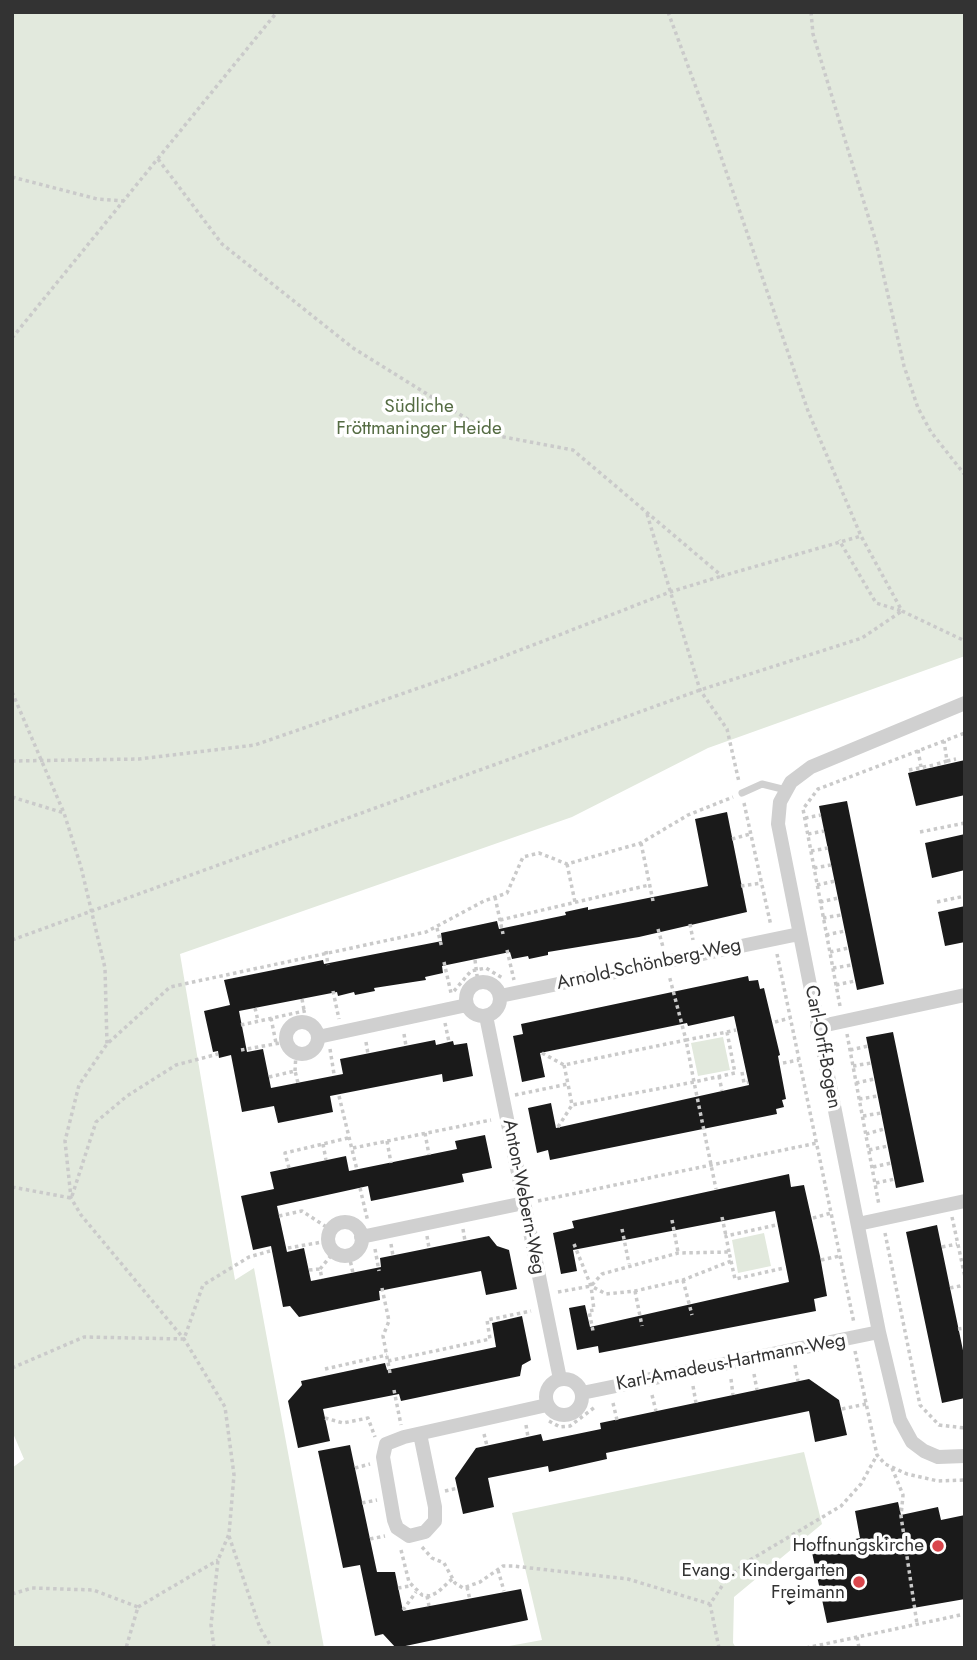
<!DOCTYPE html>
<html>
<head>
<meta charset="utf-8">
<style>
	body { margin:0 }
	#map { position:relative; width:977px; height:1660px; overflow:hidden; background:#fff; font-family:Jost,sans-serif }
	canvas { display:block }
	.frame { position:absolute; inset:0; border:14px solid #333; pointer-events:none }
</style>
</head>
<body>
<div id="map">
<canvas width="977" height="1660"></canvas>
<div class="frame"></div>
</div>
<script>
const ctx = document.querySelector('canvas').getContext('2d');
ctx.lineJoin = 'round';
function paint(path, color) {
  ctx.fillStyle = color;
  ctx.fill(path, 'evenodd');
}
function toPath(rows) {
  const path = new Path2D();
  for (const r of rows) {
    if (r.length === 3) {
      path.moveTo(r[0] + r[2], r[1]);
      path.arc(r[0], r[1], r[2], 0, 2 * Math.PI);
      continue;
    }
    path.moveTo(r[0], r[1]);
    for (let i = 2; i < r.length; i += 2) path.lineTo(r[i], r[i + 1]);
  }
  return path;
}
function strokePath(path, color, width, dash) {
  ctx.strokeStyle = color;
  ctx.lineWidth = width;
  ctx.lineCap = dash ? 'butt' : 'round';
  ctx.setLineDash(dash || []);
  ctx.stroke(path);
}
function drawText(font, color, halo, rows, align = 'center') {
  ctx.font = font + ' Jost,sans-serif';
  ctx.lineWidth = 7;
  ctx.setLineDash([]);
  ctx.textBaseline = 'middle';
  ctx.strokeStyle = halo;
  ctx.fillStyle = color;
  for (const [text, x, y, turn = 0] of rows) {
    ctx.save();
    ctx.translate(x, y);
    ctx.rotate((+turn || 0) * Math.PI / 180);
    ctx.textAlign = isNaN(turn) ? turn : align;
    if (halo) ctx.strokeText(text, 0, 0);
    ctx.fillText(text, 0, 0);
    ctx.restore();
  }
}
paint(toPath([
	[12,12,965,12,965,656,708,748,572,817,180,954,235,1280,254,1268,324,1648,12,1648,12,1468,24,1459,12,1431],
	[723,1037,730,1070,698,1076,691,1043],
	[764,1233,771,1266,738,1273,732,1240],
	[804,1452,822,1524,734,1597,733,1643,736,1648,498,1648,542,1640,512,1513]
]), '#e2e9dd');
paint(toPath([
	[965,760,965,795,916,806,908,773],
	[847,801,884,984,857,990,819,806],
	[727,812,747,912,639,937,548,952,548,955,529,959,528,956,512,959,510,952,442,966,443,973,425,977,426,980,374,988,375,991,355,995,354,992,338,996,337,992,239,1011,247,1052,263,1049,271,1088,343,1074,340,1059,435,1040,436,1045,453,1041,454,1045,467,1043,473,1076,443,1082,442,1074,330,1096,333,1112,278,1123,274,1106,242,1112,231,1055,219,1058,218,1051,213,1052,204,1011,230,1005,224,980,323,960,324,964,442,941,441,933,497,921,499,929,566,915,565,912,588,907,588,910,708,886,695,819],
	[965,834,965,870,932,878,925,843],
	[965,906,965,942,945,946,938,912],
	[748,976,749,981,758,980,760,989,764,988,780,1055,778,1056,786,1099,782,1100,784,1107,776,1109,777,1114,550,1160,548,1150,537,1153,528,1108,551,1103,556,1128,749,1085,734,1016,688,1026,687,1023,540,1053,545,1077,522,1082,513,1036,523,1034,521,1024],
	[893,1032,924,1182,896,1188,866,1037],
	[485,1135,492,1168,462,1174,464,1182,371,1201,368,1186,277,1206,287,1252,304,1248,311,1281,381,1267,380,1258,489,1236,497,1246,509,1250,517,1289,486,1295,481,1271,379,1291,380,1300,299,1317,290,1306,283,1307,271,1246,253,1250,241,1196,274,1189,270,1172,346,1156,349,1171,457,1149,455,1141],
	[789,1174,791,1187,804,1185,820,1256,827,1296,814,1299,816,1311,599,1353,598,1346,577,1350,569,1308,585,1305,590,1327,789,1282,775,1211,573,1250,577,1271,561,1274,553,1233,574,1228,572,1221],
	[937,1225,965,1360,965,1398,942,1403,906,1232],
	[522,1316,531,1360,522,1365,520,1376,401,1401,399,1394,323,1409,330,1441,298,1448,288,1401,302,1385,301,1381,385,1363,387,1370,496,1347,492,1323],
	[809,1379,839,1400,847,1435,815,1442,809,1411,606,1453,607,1459,549,1472,548,1466,488,1478,494,1507,463,1514,455,1478,476,1448,541,1434,543,1441,601,1429,600,1423],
	[350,1445,377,1572,395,1572,403,1611,521,1589,528,1620,396,1648,383,1634,375,1636,360,1565,343,1568,318,1451],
	[898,1502,901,1515,938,1507,941,1520,965,1515,965,1599,827,1623,810,1543,830,1538,832,1544,860,1538,855,1511],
	[787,1589,793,1589,803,1596,789,1605,783,1595]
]), '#1a1a1a');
strokePath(toPath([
	[668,12,714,136,808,411,861,536,902,611,965,641],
	[811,12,813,34,876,242,904,366,918,408,931,432,965,475],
	[158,159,222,244,353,348,493,435,573,450,722,576,861,536],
	[12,177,97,199,123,201],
	[12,338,277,12],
	[647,514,700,690,727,729,739,782],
	[12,692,64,813,81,867,105,968,107,1044],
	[918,750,921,767],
	[963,751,965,751],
	[12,761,139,759,255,745,453,676,670,592,722,576],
	[947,761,956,759],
	[937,764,947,761,944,741],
	[909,770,934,765],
	[12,797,64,813],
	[744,803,771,926],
	[805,818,821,815],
	[920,832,965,823],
	[808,834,824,831],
	[732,839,750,834],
	[641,843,653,901],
	[811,851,828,848],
	[567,864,575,902],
	[814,868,831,865],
	[817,885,835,881],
	[741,886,762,883],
	[495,897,503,934],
	[820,902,838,898],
	[937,902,965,896],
	[823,918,841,915],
	[500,920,649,885],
	[690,924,693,940],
	[437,928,442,948],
	[658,929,663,947],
	[826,935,845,931],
	[12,940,700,690,862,638,902,611,876,603,839,540],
	[507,950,514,980],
	[326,951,328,965],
	[830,952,848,948],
	[777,954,854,1323],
	[475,960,478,983],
	[444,962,451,993],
	[833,968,852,965],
	[836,985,855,981],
	[333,991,339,1019],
	[454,991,471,971,486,968,504,979],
	[302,999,304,1010],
	[840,1006,803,809,818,789,965,733],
	[255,1008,258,1021],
	[271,1018,276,1043],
	[775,1022,790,1018],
	[445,1023,449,1042],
	[241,1025,304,1011,307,1023],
	[727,1032,736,1030],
	[404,1034,406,1046],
	[847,1034,879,1205],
	[366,1042,368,1054],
	[330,1049,334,1074],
	[241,1050,286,1042],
	[850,1050,868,1046],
	[542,1053,564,1065,686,1040,669,975],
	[783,1063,799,1060],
	[564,1065,568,1084],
	[853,1066,871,1063],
	[295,1071,296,1053],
	[742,1072,744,1083,748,1082],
	[719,1076,722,1091],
	[269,1077,295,1071,298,1083],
	[856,1083,874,1079],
	[515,1095,568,1084,572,1105,694,1082,735,1073,727,1032,686,1040,694,1082,716,1189],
	[339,1096,357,1170],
	[859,1099,878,1096],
	[863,1116,881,1113],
	[558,1127,572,1105],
	[425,1133,429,1155],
	[866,1134,884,1129],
	[387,1141,391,1163],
	[323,1144,326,1160],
	[353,1148,491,1120],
	[869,1150,888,1146],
	[873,1167,891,1163],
	[289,1168,285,1153,348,1138],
	[876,1183,895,1179],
	[12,1187,71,1198],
	[360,1188,368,1222],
	[72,1196,96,1122,127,1096,176,1065,218,1054],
	[538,1201,817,1143],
	[279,1216,302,1211,331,1230],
	[722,1217,726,1236],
	[952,1217,965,1277],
	[813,1218,831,1213],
	[672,1220,678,1252],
	[463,1229,465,1241],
	[622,1229,629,1264],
	[885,1233,920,1405,939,1425,965,1428],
	[427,1236,429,1248],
	[391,1244,393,1256],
	[574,1244,591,1286,594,1310,589,1311,593,1331],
	[942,1247,957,1244],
	[288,1248,328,1241],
	[375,1249,379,1271],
	[729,1252,726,1236,776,1225],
	[349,1255,353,1273],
	[821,1260,840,1256],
	[731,1261,735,1279,784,1268],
	[320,1269,334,1252],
	[309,1270,320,1269,322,1279],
	[683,1280,692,1315],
	[382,1288,389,1321,383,1336,390,1373],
	[950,1288,965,1285],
	[635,1291,642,1326],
	[558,1292,591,1286,602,1274,678,1253,729,1252,731,1261,683,1280,635,1291,606,1294,591,1286],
	[958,1329,965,1328],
	[855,1351,877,1455,885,1464,907,1474,938,1481,965,1480],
	[388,1361,490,1339,487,1320,531,1311],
	[795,1365,798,1381],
	[12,1368,84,1337,184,1339,203,1285,249,1257,270,1251],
	[325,1369,387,1355],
	[754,1374,757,1390],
	[731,1379,733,1395],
	[693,1386,696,1403],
	[394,1390,401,1425],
	[652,1395,656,1411],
	[613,1403,617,1420],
	[842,1409,866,1404],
	[325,1418,343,1423,368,1418,375,1437],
	[549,1421,560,1427,570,1426,595,1407],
	[526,1425,528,1437],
	[484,1434,487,1446],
	[355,1468,370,1464],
	[892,1468,903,1495,901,1516,917,1624],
	[445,1491,458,1488],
	[362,1503,377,1500],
	[229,1536,260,1628,272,1648],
	[370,1539,385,1536],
	[422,1547,432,1558,444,1563,455,1583,463,1588,480,1582,503,1566,513,1566,628,1579,710,1604],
	[401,1550,409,1582,422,1595,430,1596,438,1592,452,1579],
	[498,1570,504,1591],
	[467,1587,470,1600],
	[398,1588,410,1586],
	[12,1594,32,1588,93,1590,138,1607,126,1648],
	[427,1596,429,1606],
	[138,1607,218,1560],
	[403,1610,416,1592],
	[857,1637,859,1648],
	[214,1648,211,1625,218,1560,229,1534,234,1475,225,1407,184,1339,81,1215,71,1198,65,1141,79,1085,107,1044,170,987,426,932,484,901,507,893,523,857,539,853,567,864,641,843,688,815,733,797],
	[719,1648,710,1604,726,1580,745,1563,841,1506,861,1484,877,1455],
	[806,1648,965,1614]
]), '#cacaca', 3.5, [3.5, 3.5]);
strokePath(toPath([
	[742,793,762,784,786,790]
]), '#d0d0d0', 7);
strokePath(toPath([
	[965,703,811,767,791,782,780,802,778,824,879,1332,900,1420,912,1442,924,1451,938,1457,965,1456],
	[483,999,17],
	[500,996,799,934],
	[486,1016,560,1379],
	[302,1038,16],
	[817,1027,965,995],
	[318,1037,467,1005],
	[345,1239,17],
	[858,1224,965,1201],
	[361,1237,524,1203],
	[564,1397,18],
	[582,1393,879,1332],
	[420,1434,435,1507,435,1521,425,1532,409,1536,397,1528,394,1520,383,1457,386,1444,404,1437,547,1405]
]), '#d0d0d0', 14);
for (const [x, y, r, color] of [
	[938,1546,7,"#d9464c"],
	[859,1582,7,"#d9464c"]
]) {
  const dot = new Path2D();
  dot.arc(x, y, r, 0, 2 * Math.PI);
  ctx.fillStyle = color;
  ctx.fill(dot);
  strokePath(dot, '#fff', 2.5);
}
drawText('19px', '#556c43', '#fff', [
	["Südliche",419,407],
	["Fröttmaninger Heide",419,429]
]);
drawText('19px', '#333', '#fff', [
	["Arnold-Schönberg-Weg",649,965,-12],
	["Carl-Orff-Bogen",822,1047,79],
	["Anton-Webern-Weg",523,1197,79],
	["Karl-Amadeus-Hartmann-Weg",731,1363,-11]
]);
drawText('19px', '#333', '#fff', [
	["Hoffnungskirche",924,1546],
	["Evang. Kindergarten",845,1571],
	["Freimann",845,1593]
], 'right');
</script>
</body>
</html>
